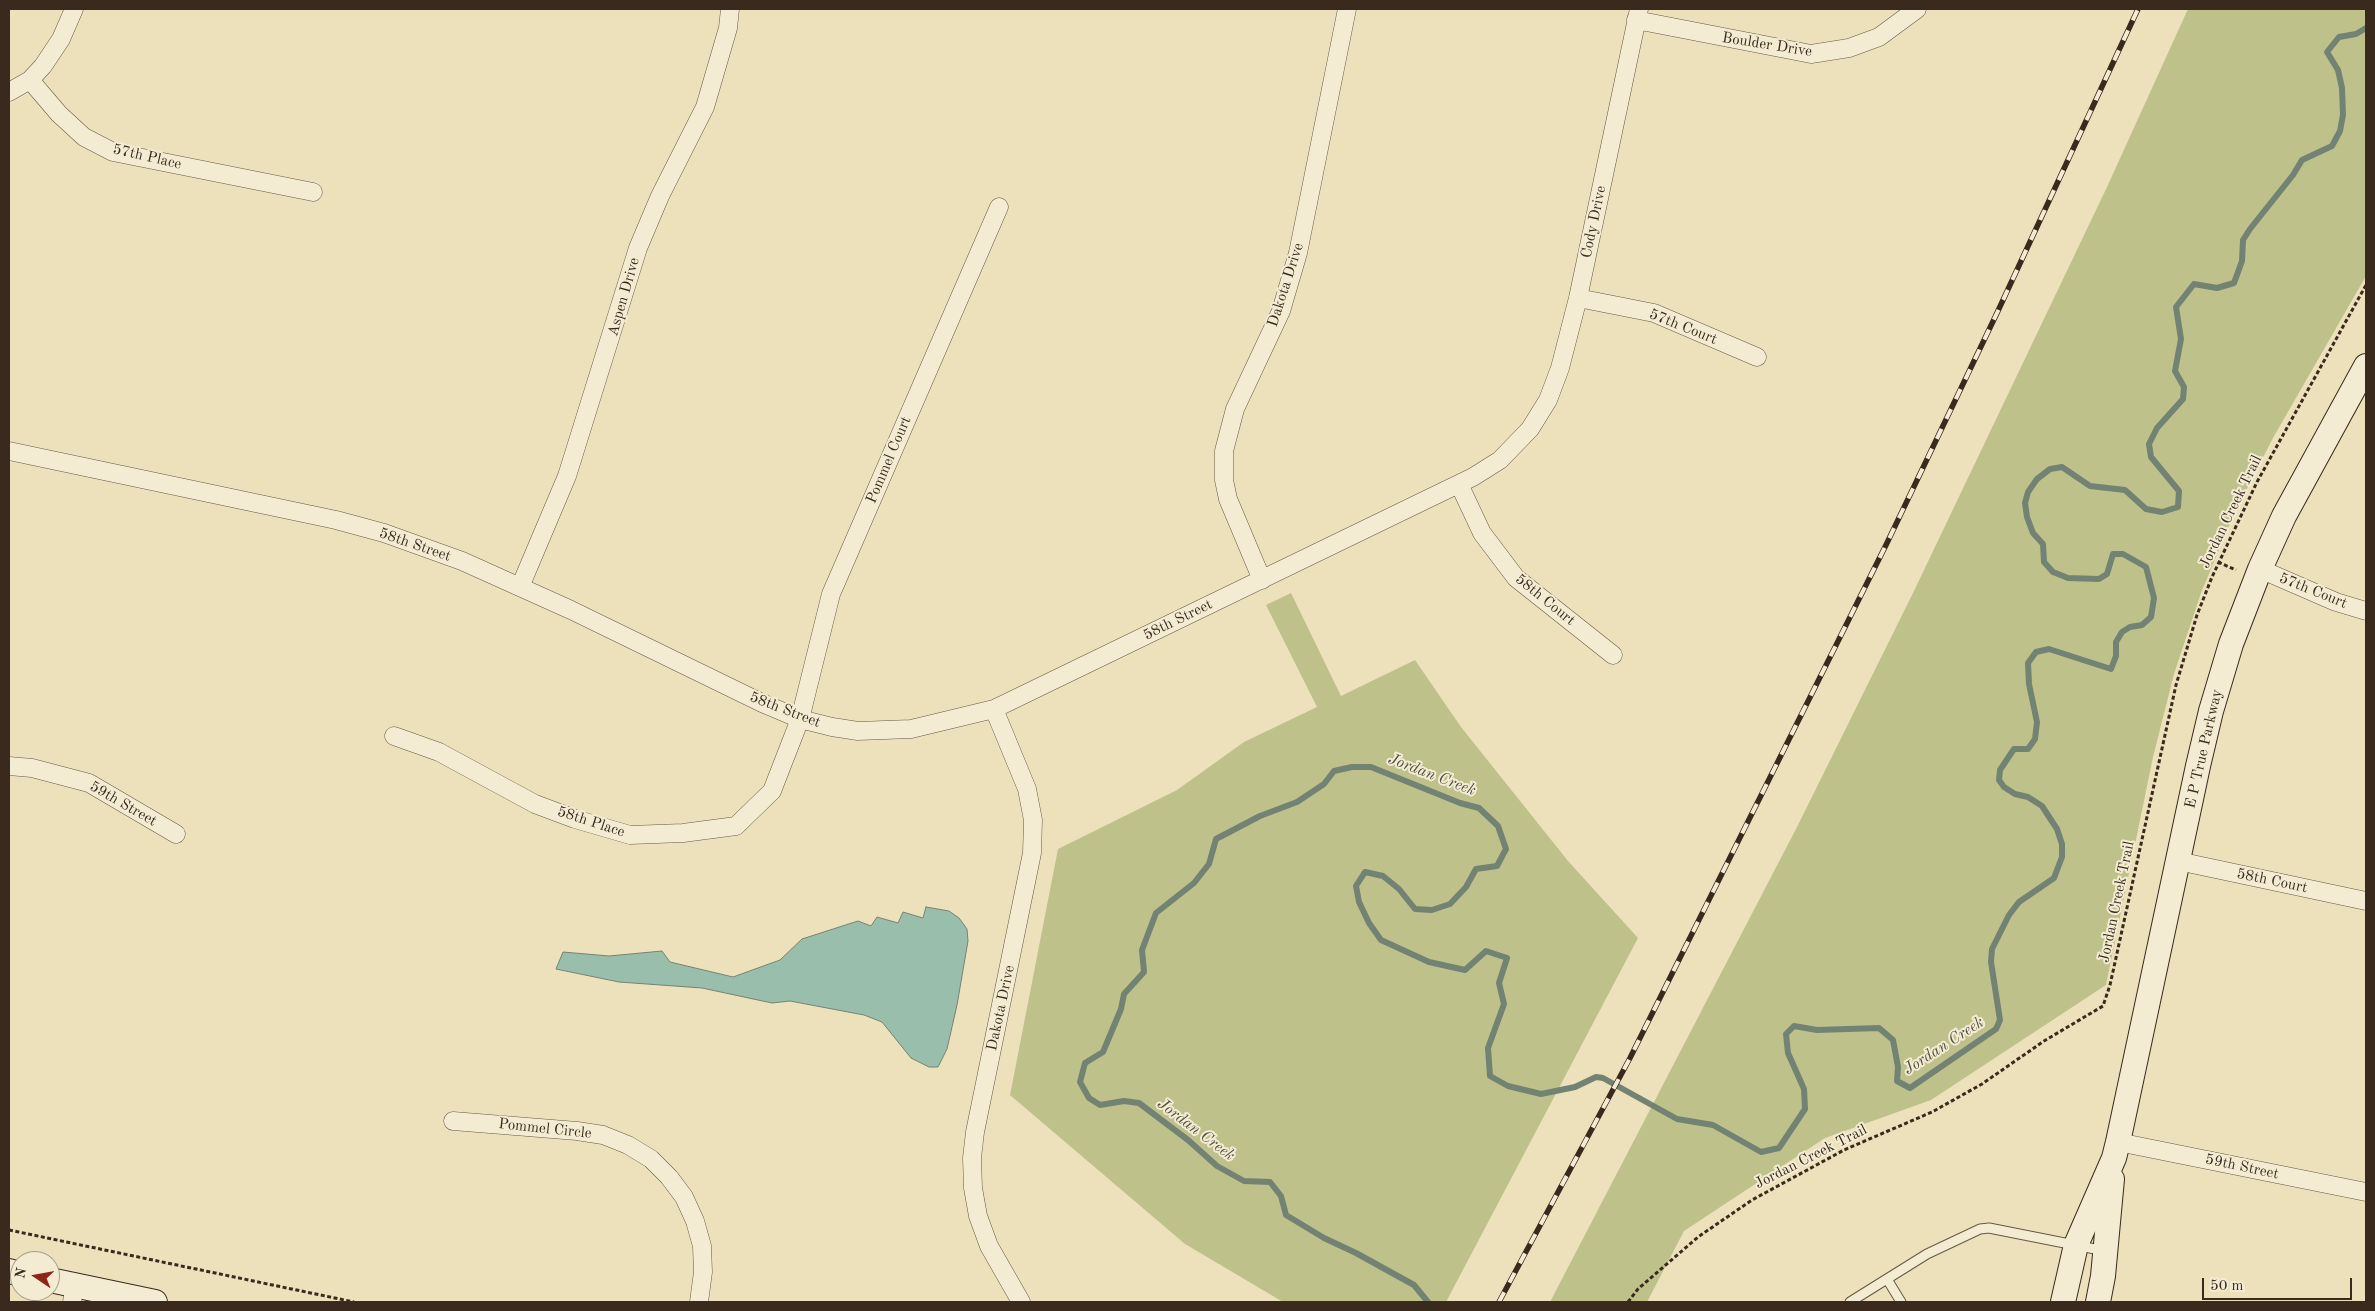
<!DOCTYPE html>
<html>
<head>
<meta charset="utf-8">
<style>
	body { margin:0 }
	#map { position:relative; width:2375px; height:1311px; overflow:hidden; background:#ede1bb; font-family:"Old Standard TT",serif }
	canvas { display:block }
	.frame { position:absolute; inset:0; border:10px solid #392a1d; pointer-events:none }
	.north { position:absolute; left:10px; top:1251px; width:50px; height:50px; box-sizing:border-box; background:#f3ecd3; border:1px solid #a99e8a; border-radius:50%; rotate:282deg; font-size:14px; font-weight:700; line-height:20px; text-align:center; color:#392a1d }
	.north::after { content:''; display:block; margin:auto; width:18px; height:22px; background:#8f2418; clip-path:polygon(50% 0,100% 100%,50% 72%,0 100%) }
	.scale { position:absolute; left:2202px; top:1278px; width:150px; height:22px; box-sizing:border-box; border:2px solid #392a1d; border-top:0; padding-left:6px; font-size:15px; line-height:18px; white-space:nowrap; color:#392a1d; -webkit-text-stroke:4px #f3ecd3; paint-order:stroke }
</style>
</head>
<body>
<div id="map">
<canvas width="2375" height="1311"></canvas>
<div class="frame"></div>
<div class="north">N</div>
<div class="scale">50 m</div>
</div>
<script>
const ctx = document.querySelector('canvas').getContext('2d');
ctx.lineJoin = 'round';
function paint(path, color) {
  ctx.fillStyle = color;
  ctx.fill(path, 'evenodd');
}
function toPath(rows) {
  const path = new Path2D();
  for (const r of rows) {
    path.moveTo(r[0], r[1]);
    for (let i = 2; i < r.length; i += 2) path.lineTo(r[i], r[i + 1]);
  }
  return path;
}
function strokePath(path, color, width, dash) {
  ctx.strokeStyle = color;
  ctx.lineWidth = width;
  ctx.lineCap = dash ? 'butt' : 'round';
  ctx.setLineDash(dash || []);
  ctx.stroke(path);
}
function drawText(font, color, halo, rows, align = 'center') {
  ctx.font = font + ' "Old Standard TT",serif';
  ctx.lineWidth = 4;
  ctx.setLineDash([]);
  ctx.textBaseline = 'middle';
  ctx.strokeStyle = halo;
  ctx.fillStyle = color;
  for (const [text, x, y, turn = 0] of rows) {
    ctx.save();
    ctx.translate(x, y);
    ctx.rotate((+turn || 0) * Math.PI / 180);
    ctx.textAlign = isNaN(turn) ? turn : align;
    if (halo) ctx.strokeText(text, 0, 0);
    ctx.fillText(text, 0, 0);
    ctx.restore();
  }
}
paint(toPath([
	[2188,9,2366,9,2366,276,2273,438,2234,514,2201,593,2174,674,2153,757,2106,985,1931,1100,1825,1138,1684,1231,1647,1302,1550,1302,1797,827,1913,593,2107,187],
	[1291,593,1341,696,1415,660,1461,727,1568,861,1638,938,1446,1302,1283,1302,1185,1244,1010,1095,1058,849,1177,790,1244,742,1317,707,1266,605]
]), '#bfc18b');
const water = toPath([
	[926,907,949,911,959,918,967,929,968,941,957,1005,947,1049,938,1067,929,1067,911,1058,882,1022,864,1015,790,1001,772,1003,702,988,619,982,556,969,563,952,609,956,662,951,670,962,733,977,780,960,802,939,858,921,871,926,877,917,898,923,903,912,923,918,926,907]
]);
paint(water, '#9abeac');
strokePath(water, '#738373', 1);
strokePath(toPath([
	[1428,1302,1414,1285,1356,1253,1324,1238,1286,1215,1281,1196,1270,1182,1244,1181,1217,1166,1188,1140,1139,1103,1124,1101,1100,1105,1089,1098,1080,1082,1085,1063,1103,1052,1121,1009,1124,994,1144,972,1142,950,1156,913,1194,883,1209,864,1216,839,1260,816,1297,802,1324,784,1334,771,1352,767,1371,767,1460,803,1479,808,1498,826,1506,849,1497,866,1476,869,1466,887,1450,904,1432,910,1415,909,1399,889,1383,876,1365,872,1356,886,1359,902,1369,923,1381,940,1429,962,1465,970,1486,951,1507,958,1499,983,1504,1004,1488,1048,1490,1076,1508,1086,1541,1094,1575,1087,1596,1077,1603,1078,1677,1119,1713,1125,1761,1152,1779,1148,1805,1109,1804,1089,1788,1053,1786,1034,1794,1026,1817,1030,1879,1028,1893,1040,1898,1067,1897,1081,1910,1088,1996,1029,2000,1020,1991,962,1992,949,2009,915,2019,902,2054,878,2062,857,2062,844,2057,829,2042,806,2028,797,2015,794,2004,787,1999,780,2000,770,2014,749,2028,749,2035,739,2037,722,2029,684,2028,663,2036,652,2049,649,2111,669,2116,656,2116,642,2122,632,2130,627,2142,625,2151,617,2154,598,2146,567,2123,554,2113,554,2107,574,2099,579,2068,578,2053,572,2044,562,2043,544,2033,533,2027,517,2025,503,2028,492,2037,479,2050,469,2062,467,2090,486,2125,490,2146,509,2162,512,2178,507,2179,491,2151,457,2149,444,2157,428,2183,399,2184,387,2175,371,2181,339,2176,307,2194,284,2217,288,2234,283,2242,261,2243,240,2250,229,2293,175,2302,160,2332,146,2340,131,2343,115,2342,88,2338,70,2327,52,2339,37,2356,34,2366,28]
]), '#738373', 6);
const service = toPath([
	[1887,1279,1901,1302],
	[1850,1302,1927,1254,1980,1229,1989,1228,2105,1251]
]);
const minor = toPath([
	[1636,20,1811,54,1849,48,1879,37,1917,9],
	[30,80,59,114,84,137,113,152,313,192],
	[9,92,30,80,43,66,61,39,74,9],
	[1578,298,1654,313,1757,357],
	[9,451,336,520,384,533,462,561,571,610,762,703,800,719,832,727,858,731,911,729,994,709,1473,477,1500,460,1530,429,1548,400,1560,368,1578,298,1639,9],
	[1459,484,1482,533,1516,578,1613,655],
	[2260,569,2336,602,2366,611],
	[1262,580,1228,499,1224,480,1224,451,1235,409,1281,311,1298,253,1347,9],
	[520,587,567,476,638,248,660,196,705,107,728,28,730,9],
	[994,709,1027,789,1033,820,1032,853,975,1132,972,1158,973,1188,978,1216,989,1246,1021,1302],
	[394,736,439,752,535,804,575,819,630,835,683,833,736,826,772,791,800,719,831,594,999,207],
	[9,766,32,768,89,783,176,834],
	[2178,861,2366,901],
	[453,1121,577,1131,603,1135,628,1145,651,1159,669,1177,684,1197,695,1221,702,1246,703,1272,699,1302],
	[2118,1142,2366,1192],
	[72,1302,75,1285]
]);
const secondary = toPath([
	[9,1271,20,1274],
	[50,1280,155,1302],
	[2063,1302,2076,1245,2114,1158,2118,1142,2198,766,2211,711,2231,644,2260,569,2284,516,2366,366],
	[2098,1302,2103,1276,2112,1179]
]);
strokePath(service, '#665844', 11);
strokePath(minor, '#665844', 19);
strokePath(secondary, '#392a1d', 26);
strokePath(toPath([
	[2218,562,2236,570],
	[9,1230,354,1302],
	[1628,1302,1638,1289,1698,1237,1752,1200,1844,1150,1932,1112,1982,1084,2044,1041,2103,1006,2110,985,2176,685,2197,615,2212,577,2257,482,2366,285]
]), '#392a1d', 3, [4, 2.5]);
strokePath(service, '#f3ecd3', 9);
strokePath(minor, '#f3ecd3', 18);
strokePath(secondary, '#f3ecd3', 24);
const rail = toPath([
	[1499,1302,1630,1058,1886,545,1997,313,2138,9]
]);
strokePath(rail, '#392a1d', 5.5);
strokePath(rail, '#f3ecd3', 4, [11]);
drawText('15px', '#392a1d', '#f3ecd3', [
	["Boulder Drive",1767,45,9],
	["57th Place",147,157,13],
	["Cody Drive",1594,222,-78],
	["Dakota Drive",1286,285,-72],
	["Aspen Drive",624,297,-74],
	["57th Court",1683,327,22],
	["Pommel Court",889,460,-67],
	["Jordan Creek Trail",2231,512,-64],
	["58th Street",415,545,19],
	["57th Court",2313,591,22],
	["58th Court",1545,600,39],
	["58th Street",1178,620,-26],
	["58th Street",785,710,21],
	["E P True Parkway",2204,749,-77],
	["59th Street",123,804,30],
	["58th Place",591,822,18],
	["58th Court",2272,881,12],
	["Jordan Creek Trail",2117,902,-78],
	["Dakota Drive",1001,1008,-78],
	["Pommel Circle",545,1129,6],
	["Jordan Creek Trail",1811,1157,-27],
	["59th Street",2242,1167,12]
]);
drawText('italic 16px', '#514f41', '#f3ecd3', [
	["Jordan Creek",1432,775,21],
	["Jordan Creek",1944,1046,-33],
	["Jordan Creek",1196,1130,37]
]);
</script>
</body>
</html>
